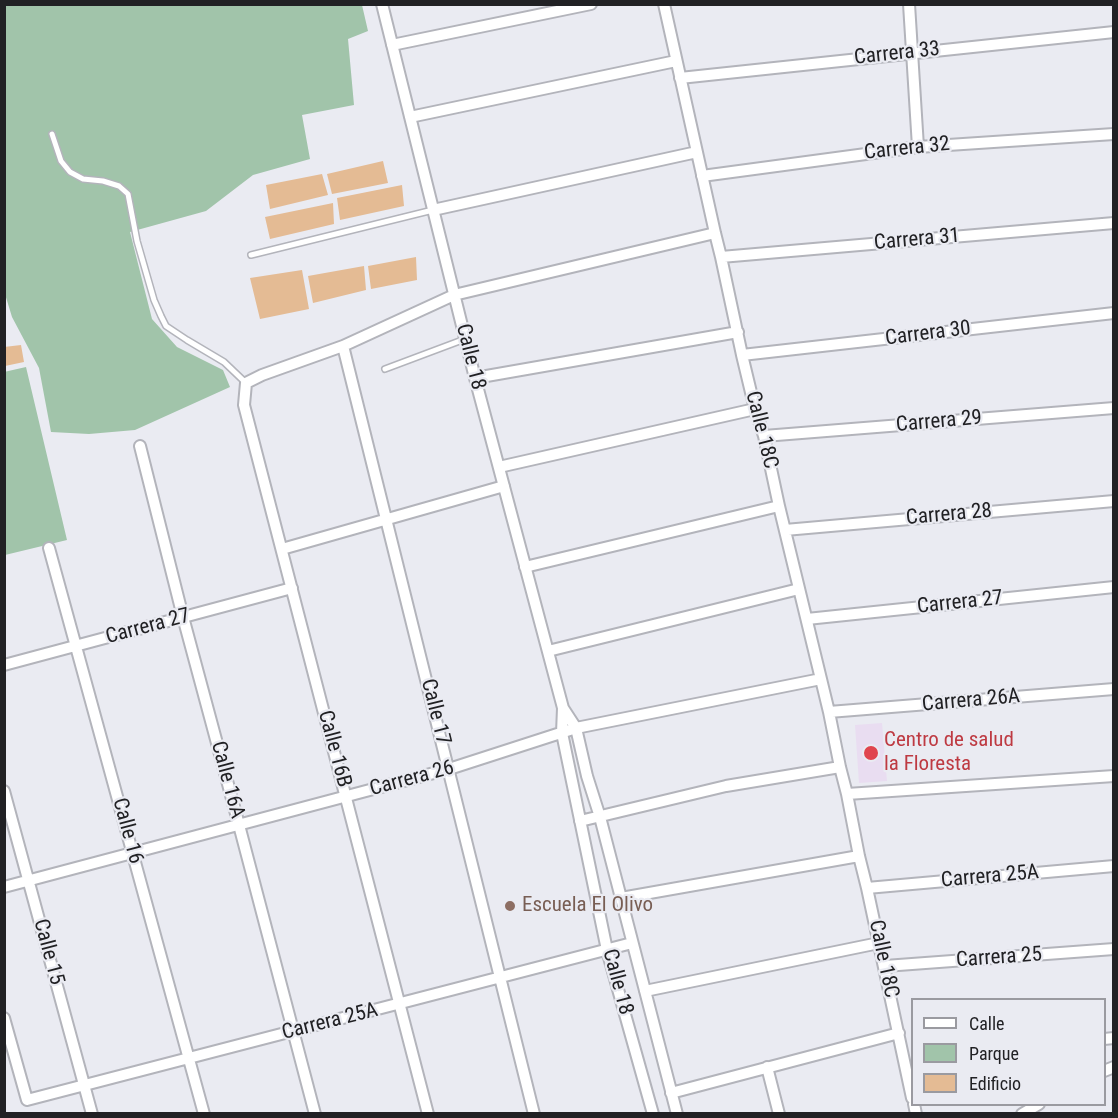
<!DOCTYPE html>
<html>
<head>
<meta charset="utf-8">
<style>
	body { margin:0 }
	#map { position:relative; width:1118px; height:1118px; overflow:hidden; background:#eaebf2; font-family:"Roboto Condensed",sans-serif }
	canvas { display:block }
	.frame { position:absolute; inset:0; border:6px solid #212124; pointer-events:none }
	.legend { position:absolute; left:911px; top:998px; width:195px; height:108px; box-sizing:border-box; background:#eaebf2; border:2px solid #9a9aa0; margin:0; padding:8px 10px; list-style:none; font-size:18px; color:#212124 }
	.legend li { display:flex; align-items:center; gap:12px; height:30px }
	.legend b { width:30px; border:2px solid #9a9aa0 }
</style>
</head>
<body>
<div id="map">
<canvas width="1118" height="1118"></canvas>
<div class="frame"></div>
<ul class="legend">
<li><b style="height:8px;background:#fff"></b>Calle</li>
<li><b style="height:16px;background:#a1c4aa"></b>Parque</li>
<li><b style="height:16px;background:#e4bb94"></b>Edificio</li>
</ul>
</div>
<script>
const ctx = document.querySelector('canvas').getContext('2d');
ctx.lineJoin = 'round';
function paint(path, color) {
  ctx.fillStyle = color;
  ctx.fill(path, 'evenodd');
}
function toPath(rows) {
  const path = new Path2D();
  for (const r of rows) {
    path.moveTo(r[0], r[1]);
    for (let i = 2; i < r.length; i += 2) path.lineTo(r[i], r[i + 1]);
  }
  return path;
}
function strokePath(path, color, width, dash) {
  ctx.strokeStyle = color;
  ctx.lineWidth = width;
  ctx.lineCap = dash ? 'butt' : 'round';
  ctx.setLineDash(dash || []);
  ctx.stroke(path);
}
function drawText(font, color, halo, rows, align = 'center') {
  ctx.font = font + ' "Roboto Condensed",sans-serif';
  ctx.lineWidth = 4.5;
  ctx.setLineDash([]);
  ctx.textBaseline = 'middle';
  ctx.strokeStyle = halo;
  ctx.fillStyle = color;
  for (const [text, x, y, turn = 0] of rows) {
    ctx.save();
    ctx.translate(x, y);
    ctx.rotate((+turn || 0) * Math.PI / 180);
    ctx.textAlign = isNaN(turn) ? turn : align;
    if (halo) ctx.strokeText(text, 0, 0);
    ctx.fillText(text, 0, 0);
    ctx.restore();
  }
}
paint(toPath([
	[882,723,887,781,859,783,855,725]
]), '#e9ddf1');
paint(toPath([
	[4,5,362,5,368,31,348,39,354,105,302,115,310,159,253,175,206,211,130,232,152,319,177,347,223,370,230,387,135,430,89,434,51,432,39,368,12,317,5,294],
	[26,367,67,540,5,555,4,372]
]), '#a1c4aa');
paint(toPath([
	[383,161,388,183,332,194,327,174],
	[322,174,328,195,270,209,266,185],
	[402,185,404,206,340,220,337,198],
	[333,203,334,224,270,239,265,217],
	[416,257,417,280,371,289,368,266],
	[364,266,366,290,313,303,308,276],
	[302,270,309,309,260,319,250,278],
	[21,345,24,362,5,366,4,347]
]), '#e4bb94');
const lane = toPath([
	[52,134,61,161,70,172,83,179,103,181,119,186,128,194,137,241,154,300,161,316,166,326,187,340,224,362,246,383],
	[251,255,433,210],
	[385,369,465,339]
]);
const street = toPath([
	[382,4,475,378,563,708,562,733,607,950,653,1114],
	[664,4,715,233,721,257,742,355,755,409,764,436,779,506,829,712,840,767,847,794,859,856,867,888,912,1098],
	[909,4,918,147],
	[392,45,591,4],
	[680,78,1114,32],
	[410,117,676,61],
	[702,176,918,147,1114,134],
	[433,210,697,152],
	[721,257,1114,223],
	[343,346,534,1114],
	[742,355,1114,313],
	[475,378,738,332],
	[764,436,1114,408],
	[140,446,183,617,239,825,315,1114],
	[499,467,755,409],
	[785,530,1114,501],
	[49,548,204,1114],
	[282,549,504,486],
	[525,567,779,506],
	[807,619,1114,587],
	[548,651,799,589],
	[4,665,292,588],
	[563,708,576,728,587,776,600,817,677,1114],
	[829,712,1114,689],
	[4,791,92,1114],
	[847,794,1114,776],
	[580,821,726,786,840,767],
	[4,887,449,769,576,728,821,679],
	[867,888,1114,866],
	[621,898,859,856],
	[885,966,1114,949],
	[645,991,879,943],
	[4,1018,27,1100,632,943],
	[1104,1039,1114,1038],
	[767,1067,779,1114],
	[1104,1071,1114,1067],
	[671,1093,899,1033],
	[914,1104,916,1114],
	[428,1114,244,405,246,383,262,375,343,346,454,295,715,233],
	[1022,1114,1039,1104]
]);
strokePath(lane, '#b3b4bb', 8);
strokePath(street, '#b3b4bb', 14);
strokePath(lane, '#fff', 5);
strokePath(street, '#fff', 10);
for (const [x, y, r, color] of [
	[871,753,8,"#e0444e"],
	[510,906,6,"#8d6e63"]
]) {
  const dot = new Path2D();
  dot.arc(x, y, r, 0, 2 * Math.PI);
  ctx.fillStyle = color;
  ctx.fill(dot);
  strokePath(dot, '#eaebf2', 2);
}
drawText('21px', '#212124', '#eaebf2', [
	["Carrera 33",897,54,-6],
	["Carrera 32",907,149,-6],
	["Carrera 31",917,240,-5],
	["Carrera 30",928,334,-7],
	["Calle 18",470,357,76],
	["Carrera 29",939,422,-5],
	["Calle 18C",761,430,76],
	["Carrera 28",949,515,-5],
	["Carrera 27",960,603,-6],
	["Carrera 27",148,627,-15],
	["Carrera 26A",971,701,-5],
	["Calle 17",435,712,76],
	["Calle 16B",334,749,75],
	["Carrera 26",412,779,-15],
	["Calle 16A",227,780,75],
	["Calle 16",127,831,75],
	["Carrera 25A",990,877,-5],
	["Calle 15",48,952,75],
	["Carrera 25",999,958,-4],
	["Calle 18C",883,959,78],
	["Calle 18",617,982,75],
	["Carrera 25A",330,1022,-14]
]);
drawText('21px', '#be3a42', '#eaebf2', [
	["Centro de salud",884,741],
	["la Floresta",884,765]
], 'left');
drawText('21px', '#785e54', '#eaebf2', [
	["Escuela El Olivo",522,906]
], 'left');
</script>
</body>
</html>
